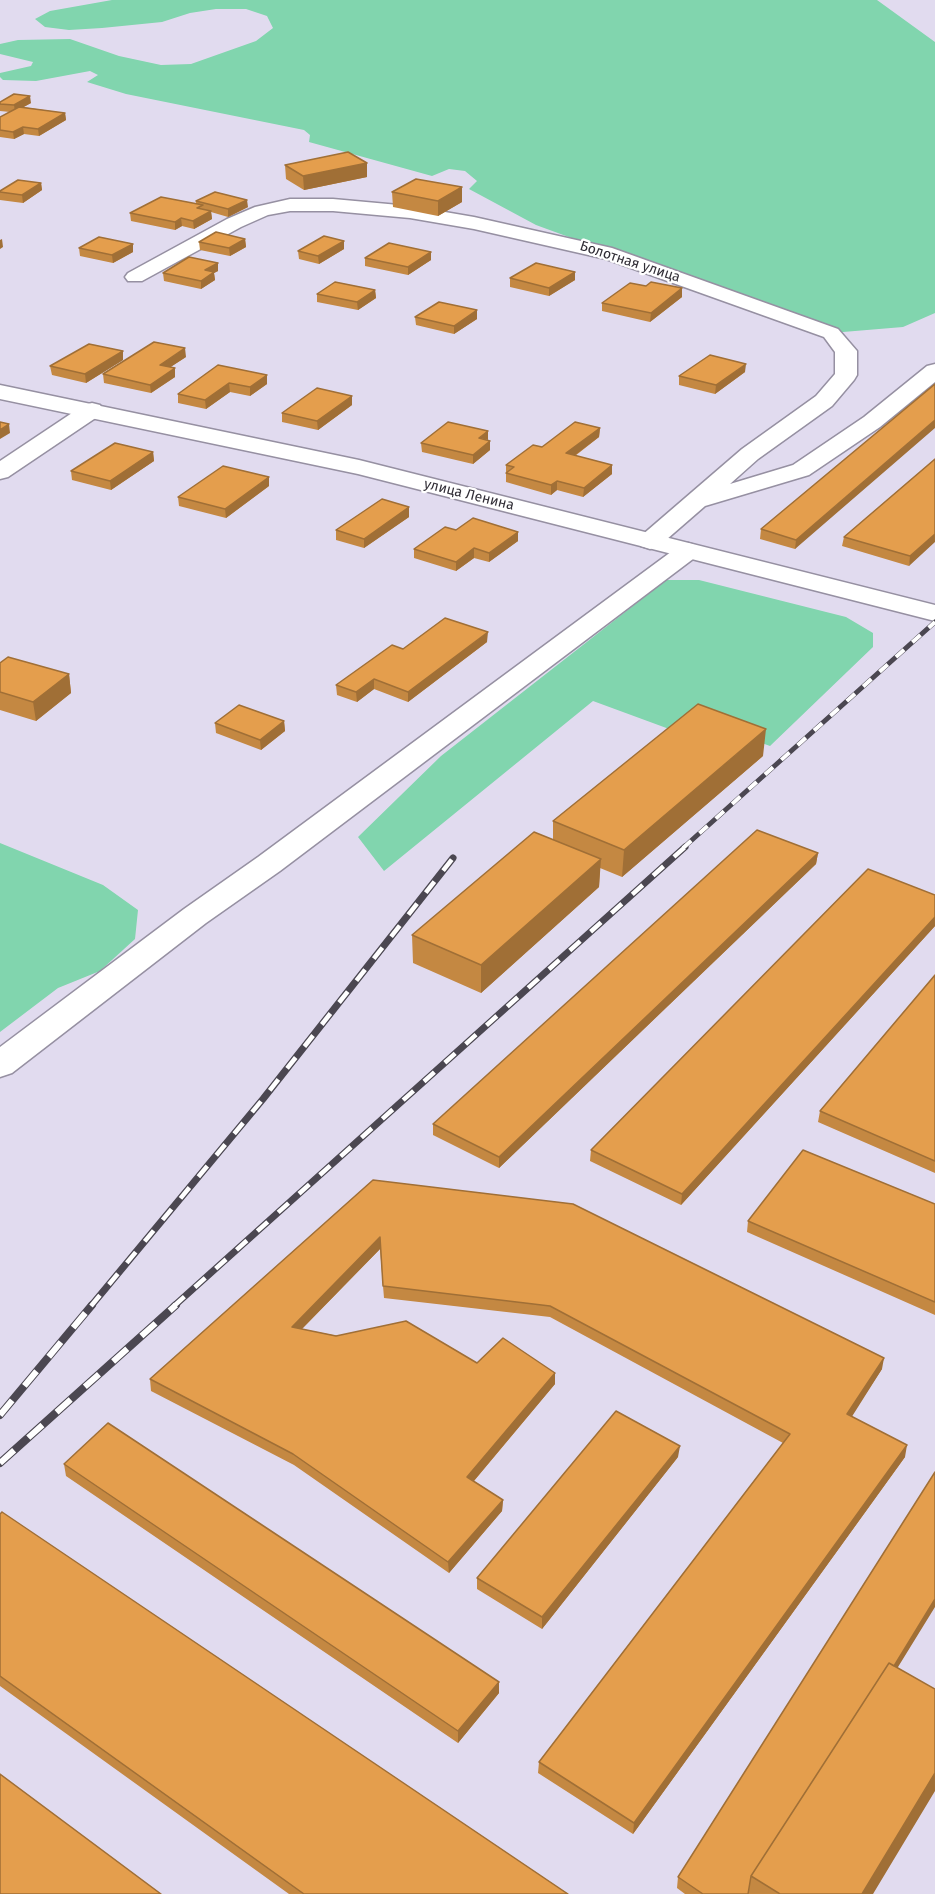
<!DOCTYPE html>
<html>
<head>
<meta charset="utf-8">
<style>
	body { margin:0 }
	canvas { display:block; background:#e1dbef }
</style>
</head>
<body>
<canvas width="935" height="1894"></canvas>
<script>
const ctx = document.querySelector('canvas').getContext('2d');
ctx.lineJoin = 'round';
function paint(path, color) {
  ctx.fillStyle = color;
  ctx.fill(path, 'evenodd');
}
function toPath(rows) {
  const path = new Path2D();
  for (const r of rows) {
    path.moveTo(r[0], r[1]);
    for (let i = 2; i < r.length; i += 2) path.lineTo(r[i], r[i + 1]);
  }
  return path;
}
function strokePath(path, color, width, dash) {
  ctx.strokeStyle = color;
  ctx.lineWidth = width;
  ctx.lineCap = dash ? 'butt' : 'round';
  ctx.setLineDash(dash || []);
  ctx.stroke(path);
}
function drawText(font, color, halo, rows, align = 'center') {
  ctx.font = font + ' "Fira Sans",sans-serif';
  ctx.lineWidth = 4.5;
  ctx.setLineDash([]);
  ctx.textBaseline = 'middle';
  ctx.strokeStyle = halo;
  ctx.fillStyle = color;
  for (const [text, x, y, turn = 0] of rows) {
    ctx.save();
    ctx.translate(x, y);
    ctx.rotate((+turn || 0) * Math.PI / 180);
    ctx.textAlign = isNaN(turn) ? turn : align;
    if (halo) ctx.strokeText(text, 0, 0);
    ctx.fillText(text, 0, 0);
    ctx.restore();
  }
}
paint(toPath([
	[112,0,877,0,935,42,935,313,903,327,831,333,536,225,469,189,477,181,465,171,449,169,432,176,309,142,310,135,304,130,126,94,87,82,98,75,90,71,36,81,3,80,0,77,0,73,31,66,33,62,0,54,0,44,18,40,70,39,119,56,161,65,191,64,256,41,273,28,267,16,246,9,216,9,190,13,162,22,102,28,69,30,45,27,35,19,50,11],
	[666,580,699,580,846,617,873,633,873,647,770,746,701,721,680,733,593,701,384,871,358,837,441,756],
	[0,843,103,885,138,910,135,939,100,971,58,988,0,1032]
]), '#81d5ae');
const street = toPath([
	[290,199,333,199,410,206,474,217,612,248,838,329,857,351,857,375,854,380,832,406,758,459,730,484,793,465,864,417,927,366,935,364,935,382,880,427,809,475,705,506,659,546,650,549,641,546,637,541,641,536,742,449,816,396,835,374,835,352,824,337,606,259,474,229,410,218,333,211,290,211,268,215,241,227,142,281,128,281,125,277,128,273,227,219,255,207,290,199],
	[92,403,100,405,103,410,100,415,8,477,0,479,0,461,84,405,92,403],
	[688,543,697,546,701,551,697,556,280,871,206,923,12,1073,0,1077,0,1047,184,909,258,857,679,546,688,543]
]);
const secondary = toPath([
	[0,385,359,460,935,605,935,621,358,474,0,399,0,385]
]);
strokePath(street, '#9690a2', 3);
strokePath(secondary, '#9690a2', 3);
paint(street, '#fff');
paint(secondary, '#fff');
const railFar2 = toPath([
	[683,848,935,622]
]);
const railFar1 = toPath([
	[91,1306,263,1099,453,858],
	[174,1306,685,847]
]);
const rail = toPath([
	[0,1415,92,1305],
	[0,1463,176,1305]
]);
strokePath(railFar2, '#4b4751', 5);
strokePath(railFar1, '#4b4751', 7);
strokePath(rail, '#4b4751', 8);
strokePath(railFar2, '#fff', 4, [11]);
strokePath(railFar1, '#fff', 4.5, [14]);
strokePath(rail, '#fff', 6, [19]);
paint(toPath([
	[0,102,31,103,23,107,65,113,66,120,39,136,24,134,14,139,0,137,0,117,10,112,0,111],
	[367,163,367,177,304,190,286,179,285,165],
	[41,183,42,190,23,203,0,200,0,191],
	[462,187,462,202,438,216,393,207,392,192],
	[196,201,248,207,228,217,211,212,212,219,194,229,182,226,175,230,131,221,130,213,196,204],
	[245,239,246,247,230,256,200,250,199,242],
	[344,241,344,249,319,264,299,259,298,251],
	[79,248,133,252,113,263,80,256],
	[365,258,431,260,408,275,365,266],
	[218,271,214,273,215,280,201,289,164,281,163,273],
	[575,272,575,280,549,296,510,287,510,278],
	[646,286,682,297,650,322,602,311,602,303],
	[375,290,376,298,358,310,317,302,317,294],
	[415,317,477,319,454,334,416,325],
	[186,357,170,367,175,368,175,377,151,393,104,383,103,374],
	[123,360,86,383,52,375,50,366],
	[218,365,267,384,250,396,230,392,206,409,178,403,178,394],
	[745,372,715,394,679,385,679,376],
	[935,384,795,549,760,539,761,529],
	[352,405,318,430,282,422,282,413],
	[600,428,599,437,575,456,612,465,612,474,583,497,557,490,551,495,506,482,506,465],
	[488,440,490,450,473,464,422,452,421,443],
	[153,452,154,461,111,490,72,480,71,471],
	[935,459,909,566,842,546,844,537],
	[269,486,226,518,179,506,178,497],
	[409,507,409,517,364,548,336,540,336,530],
	[456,530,518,532,518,541,489,562,474,558,456,571,414,558,414,549],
	[487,642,408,702,374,689,357,702,337,695,336,685,403,649],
	[0,663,69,674,71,693,36,721,0,710],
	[284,721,285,731,261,750,216,733,215,723],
	[763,756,622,877,600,868,599,887,481,993,413,963,412,935,553,840,553,821],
	[818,853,816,864,499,1168,433,1135,433,1124],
	[935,895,935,926,681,1205,590,1161,591,1150],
	[935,975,935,1173,818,1122,820,1111],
	[373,1180,882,1369,851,1416,905,1457,633,1834,538,1773,539,1762,783,1443,550,1317,384,1298,380,1249,302,1329,477,1363,555,1373,555,1384,474,1481,503,1500,502,1511,449,1573,294,1465,151,1391,150,1379],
	[935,1204,935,1315,747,1232,748,1221],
	[678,1457,542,1629,477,1589,477,1578],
	[64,1464,499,1693,458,1743,66,1476],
	[0,1514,568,1894,289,1894,0,1686],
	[898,1668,873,1894,685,1894,677,1888,678,1877]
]), '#c48842');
paint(toPath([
	[30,96,31,103,15,112,14,105],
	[65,113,66,120,39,136,38,129],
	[23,127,24,134,14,139,13,132],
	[367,163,367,177,304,190,303,176],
	[41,183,42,190,23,203,22,195],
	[462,187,462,202,438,216,438,201],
	[247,200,248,207,228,217,228,209],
	[211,211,212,219,194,229,193,221],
	[181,218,182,226,175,230,175,222],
	[2,239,3,247,0,249,0,240],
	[245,239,246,247,230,256,229,248],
	[344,241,344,249,319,264,318,256],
	[133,244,133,252,113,263,112,255],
	[431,252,431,260,408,275,408,267],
	[218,263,218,271,214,273,215,280,201,289,201,281,205,270],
	[575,272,575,280,549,296,549,288],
	[682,288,682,297,650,322,651,313],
	[375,290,376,298,358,310,357,302],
	[477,310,477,319,454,334,454,326],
	[185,348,186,357,160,374,160,365],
	[123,351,123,360,86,383,85,374],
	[746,364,745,372,715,394,716,385],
	[175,368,175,377,151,393,150,385],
	[267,375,267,384,250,396,250,387],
	[229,383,230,392,206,409,205,400],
	[352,396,352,405,318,430,317,421],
	[935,420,935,428,795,549,796,540],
	[9,424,10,433,0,439,0,430],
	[600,428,599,437,566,462,566,453],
	[488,431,488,440,479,438],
	[490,441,490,450,473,464,473,455],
	[153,452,154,461,111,490,110,481],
	[612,465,612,474,583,497,584,488],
	[269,477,269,486,226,518,225,509],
	[557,481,557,490,551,495,551,485],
	[409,507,409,517,364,548,364,539],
	[518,532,518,541,489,562,489,553],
	[935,534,935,542,909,566,910,556],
	[474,548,474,558,456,571,456,562],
	[488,632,487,642,408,702,408,692],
	[69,674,71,693,36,721,33,702],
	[374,679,374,689,357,702,356,692],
	[284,721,285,731,261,750,260,740],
	[766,729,763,756,622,877,624,850],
	[818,853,816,864,499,1168,499,1157],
	[601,859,599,887,481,993,481,965],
	[935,917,935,926,681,1205,682,1194],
	[380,1237,380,1249,293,1338,292,1327],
	[884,1358,882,1369,846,1426,847,1414],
	[555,1373,555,1384,467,1489,467,1477],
	[907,1445,905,1457,633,1834,634,1823],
	[680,1446,678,1457,542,1629,542,1617],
	[503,1500,502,1511,449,1573,448,1562],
	[935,1599,935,1607,882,1693,761,1882],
	[499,1682,499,1693,458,1743,458,1731],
	[935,1773,935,1791,873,1894,862,1894]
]), '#a06f36');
const building = toPath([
	[14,94,30,96,14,105,0,104,0,102,14,94],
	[19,107,65,113,38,129,23,127,13,132,0,130,0,117,19,107],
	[348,152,367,163,303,176,285,165,348,152],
	[416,179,462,187,438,201,392,192,416,179],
	[18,180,41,183,22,195,0,192,0,191,18,180],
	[215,192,247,200,228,209,196,201,215,192],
	[161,197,203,205,197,208,211,211,193,221,181,218,175,222,130,213,161,197],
	[216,232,245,239,229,248,199,242,216,232],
	[324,236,344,241,318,256,298,251,324,236],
	[99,237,133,244,112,255,79,248,99,237],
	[389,243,431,252,408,267,365,258,389,243],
	[189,257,218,263,205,270,214,272,201,281,163,273,189,257],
	[536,263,575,272,549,288,510,278,536,263],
	[335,282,375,290,357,302,317,294,335,282],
	[651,282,682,288,651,313,602,303,630,283,646,286,651,282],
	[439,302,477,310,454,326,415,317,439,302],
	[154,342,185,348,160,365,175,368,150,385,103,374,154,342],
	[89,344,123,351,85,374,50,366,89,344],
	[710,355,746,364,716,385,679,376,710,355],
	[218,365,267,375,250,387,229,383,205,400,178,394,218,365],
	[935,384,935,420,796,540,761,529,935,384],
	[317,388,352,396,317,421,282,413,317,388],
	[0,422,9,424,0,430,0,422],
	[448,422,488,431,479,438,490,441,473,455,421,443,448,422],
	[575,422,600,428,566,453,612,465,584,488,557,481,551,485,506,473,514,467,506,465,533,445,542,447,575,422],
	[115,443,153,452,110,481,71,471,115,443],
	[935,459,935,534,910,556,844,537,935,459],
	[223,466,269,477,225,509,178,497,223,466],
	[382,499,409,507,364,539,336,530,382,499],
	[473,518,518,532,489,553,474,548,456,562,414,549,445,527,456,530,473,518],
	[445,618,488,632,408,692,374,679,356,692,336,685,392,645,403,649,445,618],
	[8,657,69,674,33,702,0,692,0,663,8,657],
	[698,704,766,729,624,850,553,821,698,704],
	[239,705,284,721,260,740,215,723,239,705],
	[757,830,818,853,499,1157,433,1124,757,830],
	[534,832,601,859,481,965,412,935,534,832],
	[868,869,935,895,935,917,682,1194,591,1150,868,869],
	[935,975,935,1161,820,1111,935,975],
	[803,1150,935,1204,935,1302,748,1221,803,1150],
	[373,1180,573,1204,884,1358,847,1414,907,1445,634,1823,539,1762,790,1434,550,1306,383,1286,380,1237,292,1327,336,1336,406,1321,477,1363,503,1338,555,1373,467,1477,503,1500,448,1562,293,1454,150,1379,373,1180],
	[616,1411,680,1446,542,1617,477,1578,616,1411],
	[108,1423,499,1682,458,1731,64,1464,108,1423],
	[935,1472,935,1599,894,1666,889,1663,751,1876,748,1894,703,1894,678,1877,935,1472],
	[2,1512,568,1894,304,1894,0,1676,0,1514,2,1512],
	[889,1663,935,1689,935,1773,862,1894,780,1894,751,1876,889,1663],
	[0,1774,161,1894,0,1894,0,1774]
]);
paint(building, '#e49e4d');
strokePath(building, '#a06f36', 1.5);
drawText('14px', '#312e36', '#fff', [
	["Болотная улица",630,262,18],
	["улица Ленина",469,495,14]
]);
</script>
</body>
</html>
